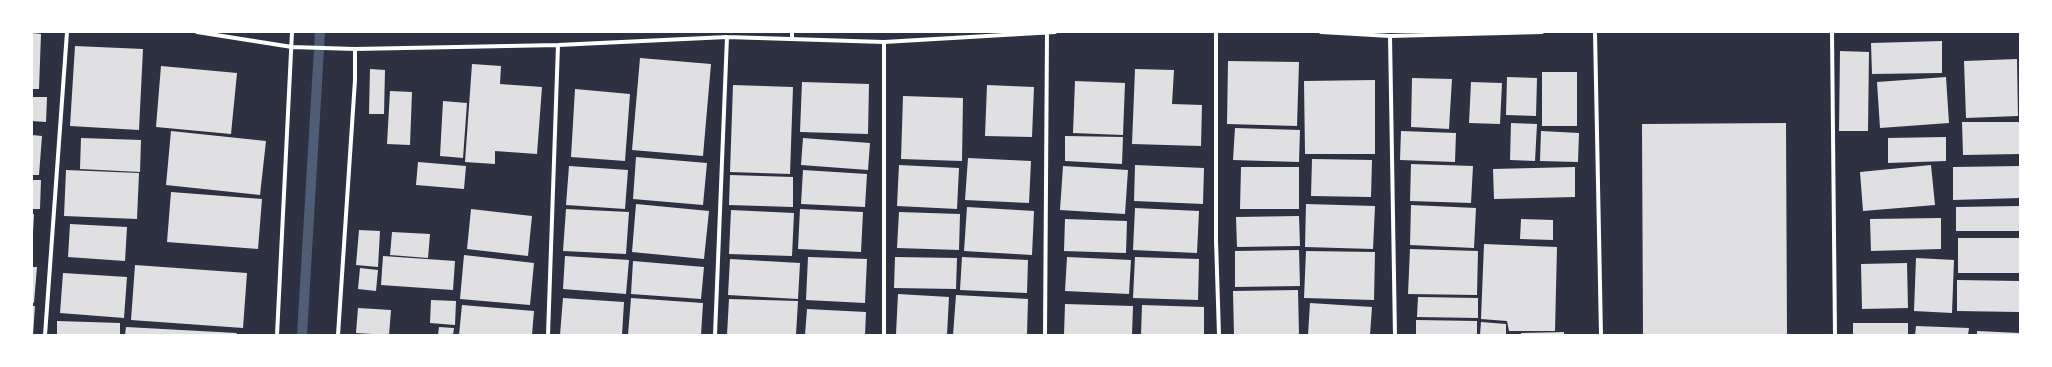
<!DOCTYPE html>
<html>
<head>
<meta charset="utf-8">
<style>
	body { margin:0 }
	#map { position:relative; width:2052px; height:367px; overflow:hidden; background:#2d3142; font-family:Manrope,sans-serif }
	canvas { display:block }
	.frame { position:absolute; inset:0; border:33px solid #fff; pointer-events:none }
</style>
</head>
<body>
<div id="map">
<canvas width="2052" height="367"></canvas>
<div class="frame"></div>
</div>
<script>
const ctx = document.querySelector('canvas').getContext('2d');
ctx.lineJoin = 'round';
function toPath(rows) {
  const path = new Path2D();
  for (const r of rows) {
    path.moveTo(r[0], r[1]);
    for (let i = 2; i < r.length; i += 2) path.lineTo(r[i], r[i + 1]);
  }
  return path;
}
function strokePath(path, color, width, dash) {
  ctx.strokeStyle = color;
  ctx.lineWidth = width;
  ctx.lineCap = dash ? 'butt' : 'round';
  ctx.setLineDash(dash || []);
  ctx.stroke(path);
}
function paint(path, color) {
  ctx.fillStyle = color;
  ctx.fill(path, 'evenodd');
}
strokePath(toPath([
	[302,335,320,32]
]), '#4f5d75', 10);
paint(toPath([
	[32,33,41,34,39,89,32,89],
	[1942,41,1942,73,1872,74,1871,43],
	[75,46,143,49,139,130,70,126],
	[1840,51,1869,52,1868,131,1839,131],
	[640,58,711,64,703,156,632,150],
	[2017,59,2018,116,1966,118,1964,61],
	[1228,61,1299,62,1297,126,1227,124],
	[472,64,501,66,500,84,542,87,537,154,495,151,495,164,465,162],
	[161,66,237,73,231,134,156,127],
	[370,69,385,70,384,114,369,114],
	[1135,69,1174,70,1172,104,1202,105,1201,146,1132,144],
	[1542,72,1577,72,1577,126,1542,126],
	[1507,77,1537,78,1536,116,1506,115],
	[1946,77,1949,123,1880,128,1877,82],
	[1412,78,1452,79,1449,129,1411,127],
	[1375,80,1375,154,1305,154,1304,81],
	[1075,81,1125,83,1123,135,1073,133],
	[802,82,869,84,868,134,800,132],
	[1471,82,1502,83,1500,124,1469,123],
	[733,85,793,87,790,174,730,172],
	[987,85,1034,87,1032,137,985,136],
	[575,89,630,94,625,161,571,157],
	[390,91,412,92,410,145,387,144],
	[903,96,963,98,962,161,901,159],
	[32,97,47,97,46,122,32,121],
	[443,101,467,103,463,158,440,156],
	[1962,122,2020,122,2020,154,1963,155],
	[1511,123,1537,124,1535,161,1510,160],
	[1786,123,1787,335,1643,335,1642,124],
	[1235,128,1300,130,1299,162,1233,160],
	[171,131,266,141,260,195,166,185],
	[1401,131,1456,133,1455,162,1400,160],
	[1541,131,1579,133,1578,162,1540,161],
	[32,135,42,136,39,175,32,175],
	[1065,136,1123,137,1122,164,1065,161],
	[1946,137,1946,161,1888,163,1888,138],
	[81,138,141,140,140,172,80,169],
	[803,138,870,143,868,170,801,165],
	[636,157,707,163,703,205,633,199],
	[968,158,1031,161,1029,203,965,200],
	[1312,159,1372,160,1371,197,1311,196],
	[418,162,466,166,464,189,416,185],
	[1411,164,1473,166,1471,203,1410,201],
	[899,165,959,168,957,209,897,206],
	[1135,165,1204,168,1203,204,1134,201],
	[1931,165,1935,205,1863,211,1860,172],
	[569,166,628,170,625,209,566,205],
	[1063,166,1128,170,1125,214,1060,210],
	[2020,166,2020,198,1953,200,1953,167],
	[1241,167,1299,167,1299,209,1240,209],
	[1575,167,1575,197,1494,199,1493,169],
	[66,170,139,173,137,219,64,216],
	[803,170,867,174,865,207,801,204],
	[730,175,793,177,793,207,729,205],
	[32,180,41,180,40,209,32,209],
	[171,192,262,199,258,249,167,242],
	[636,204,709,211,704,259,632,252],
	[1306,204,1375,206,1373,249,1305,247],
	[1411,205,1476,208,1474,248,1410,245],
	[2020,206,2020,231,1956,231,1956,207],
	[967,207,1034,211,1032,255,964,251],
	[1135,208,1199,211,1197,253,1133,250],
	[471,209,532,216,528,256,467,249],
	[566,209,629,212,626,254,563,251],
	[800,209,863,212,861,252,798,249],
	[731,210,794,213,792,256,729,254],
	[899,212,960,214,959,250,897,248],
	[32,214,34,214,33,232,32,232],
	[1299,216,1300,246,1237,247,1236,217],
	[1941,218,1941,249,1871,251,1870,219],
	[1065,219,1127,221,1126,253,1064,251],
	[1521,219,1553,220,1553,240,1520,239],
	[70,224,127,227,125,261,68,257],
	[359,230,380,231,378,267,356,265],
	[392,232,430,234,428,258,390,255],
	[1958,238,2020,238,2020,273,1958,273],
	[1484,244,1557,247,1555,331,1509,331,1507,321,1481,319],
	[1410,249,1478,251,1477,295,1408,294],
	[1299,250,1300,286,1235,287,1235,251],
	[1306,251,1375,252,1374,300,1304,298],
	[464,255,534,263,530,305,460,299],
	[383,256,455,261,453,290,381,285],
	[565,256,629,260,626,294,563,289],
	[808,257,867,259,865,303,806,300],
	[895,257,957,258,956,289,894,288],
	[962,257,1028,260,1027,293,960,290],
	[1067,257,1131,260,1129,294,1065,291],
	[1135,257,1199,259,1198,300,1133,298],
	[1916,258,1954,260,1952,313,1914,311],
	[730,259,800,263,798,299,728,295],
	[633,261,704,267,701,299,631,294],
	[1907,263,1908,308,1862,309,1861,264],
	[135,265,247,273,243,328,131,320],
	[32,267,37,267,34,303,32,302],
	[360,268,378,270,376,291,358,289],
	[63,273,127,277,124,318,60,313],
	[1957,280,2020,281,2020,312,1957,311],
	[1298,290,1299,335,1234,335,1233,291],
	[898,294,949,297,947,335,896,334],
	[956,295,1028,299,1027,335,953,335],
	[1418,297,1478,298,1478,318,1417,317],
	[563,298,624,302,622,335,560,335],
	[631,298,703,303,701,335,628,335],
	[729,299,798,301,796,335,727,335],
	[431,300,456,301,455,325,430,323],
	[1310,303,1372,307,1370,335,1308,335],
	[1065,304,1133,306,1132,335,1064,335],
	[462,305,534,311,532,335,459,335],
	[1142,305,1204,307,1204,335,1141,335],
	[32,306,35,306,33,335,32,335],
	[358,308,391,310,389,335,356,333],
	[807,309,866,312,865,335,805,335],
	[1416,320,1477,321,1477,335,1416,335],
	[57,321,120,323,120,335,57,335],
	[1481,322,1506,324,1506,335,1480,335],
	[1853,323,1908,323,1908,335,1853,335],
	[1916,326,1969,328,1968,335,1915,335],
	[126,327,237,333,236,335,125,335],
	[439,327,454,328,453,335,438,335],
	[1977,331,2020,333,2020,335,1977,335],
	[1564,332,1564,335,1521,335,1521,333]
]), '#e0e0e3');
strokePath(toPath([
	[197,32,292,47,355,49,558,45,727,37,884,42,1055,32],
	[792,32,792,39],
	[1216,32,1216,240,1219,335],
	[1321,32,1390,36,1542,32],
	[1595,32,1601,335],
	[1832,32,1835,335],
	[1390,36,1395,335],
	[884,42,884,335],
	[45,335,67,32],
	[277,335,292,32],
	[338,335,355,80,355,49],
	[548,335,558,45],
	[715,335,727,37],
	[1045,335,1047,32]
]), '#fff', 4);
</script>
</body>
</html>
